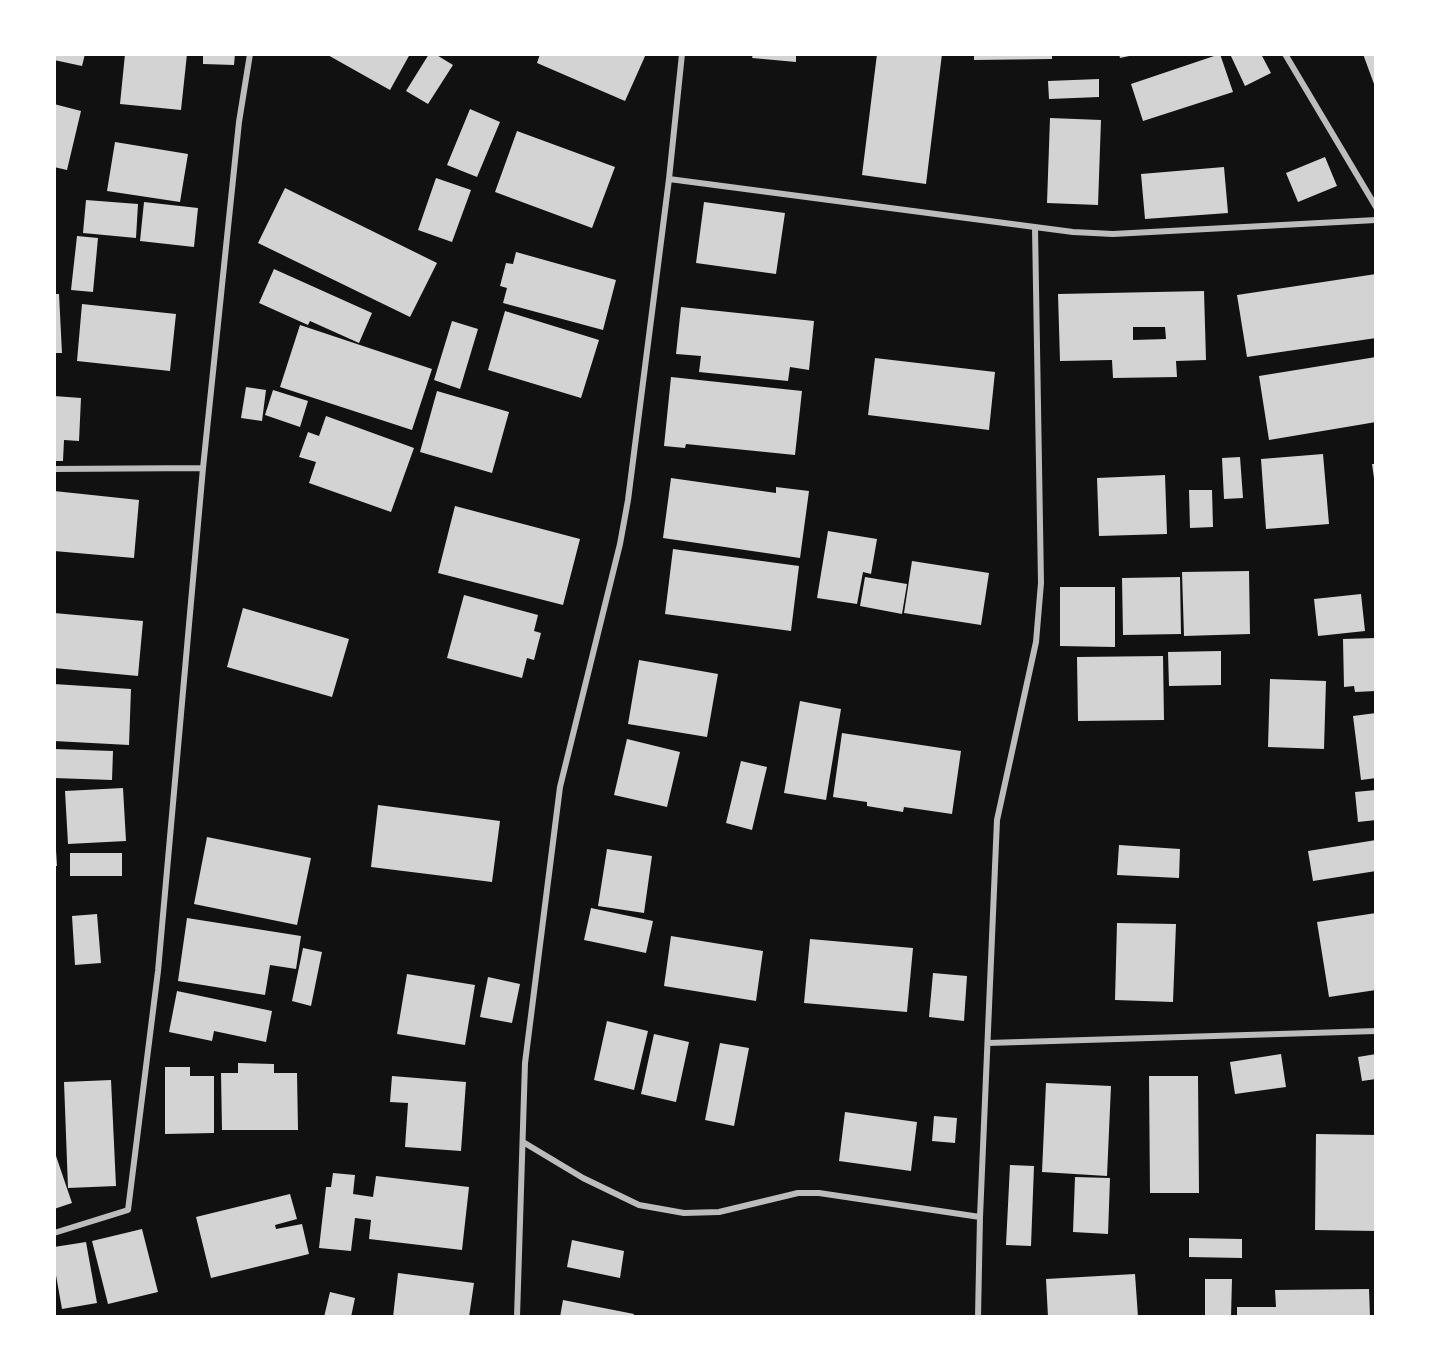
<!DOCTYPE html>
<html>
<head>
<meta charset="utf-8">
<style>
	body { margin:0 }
	#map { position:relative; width:1430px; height:1371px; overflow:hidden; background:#111; font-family:Lato,sans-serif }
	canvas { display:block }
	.frame { position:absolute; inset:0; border:56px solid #fff; pointer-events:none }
</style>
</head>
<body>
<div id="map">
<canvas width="1430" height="1371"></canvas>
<div class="frame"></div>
</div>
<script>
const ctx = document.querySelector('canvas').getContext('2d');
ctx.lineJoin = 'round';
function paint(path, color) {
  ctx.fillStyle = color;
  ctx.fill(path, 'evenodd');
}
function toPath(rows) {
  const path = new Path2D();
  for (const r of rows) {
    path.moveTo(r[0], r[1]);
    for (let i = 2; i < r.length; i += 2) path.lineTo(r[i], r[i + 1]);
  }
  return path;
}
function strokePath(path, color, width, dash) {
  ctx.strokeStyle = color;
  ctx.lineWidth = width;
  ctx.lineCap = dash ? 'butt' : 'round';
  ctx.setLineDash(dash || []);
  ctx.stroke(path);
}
paint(toPath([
	[54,54,85,54,82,66,54,60],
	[125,54,187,54,181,110,120,104],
	[203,54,235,54,234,65,203,64],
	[326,54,410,54,390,90],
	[429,54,435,54,453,65,428,104,406,91],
	[540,54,646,54,625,101,537,63],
	[753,54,796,54,796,62,752,58],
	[877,54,942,54,926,184,862,175],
	[974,54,1052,54,1052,59,974,60],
	[1119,54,1134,54,1134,55,1120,58],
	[1220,54,1233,92,1143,121,1131,84],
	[1230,54,1261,54,1271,73,1245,86],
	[1363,54,1376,54,1376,84,1374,84],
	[1099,79,1099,97,1049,99,1048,81],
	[54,104,81,111,67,170,54,167],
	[470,109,500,122,477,177,447,165],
	[1050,118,1101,120,1098,205,1047,203],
	[517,131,615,167,592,228,495,192],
	[115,142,188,154,180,202,107,191],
	[1325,157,1337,186,1298,202,1286,173],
	[1224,167,1228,213,1145,219,1141,174],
	[436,178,471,190,452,242,418,230],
	[285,188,437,263,410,317,258,243],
	[86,200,138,204,136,238,83,233],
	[144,202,198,208,194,247,140,241],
	[704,202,785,213,776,274,696,263],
	[77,236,98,238,93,292,71,290],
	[516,252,616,280,603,330,503,303,507,288,500,286,506,263,513,264],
	[274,269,372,313,359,343,310,321,308,325,259,303],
	[1376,274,1376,338,1247,357,1237,295],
	[1204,291,1206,360,1176,361,1177,377,1113,378,1112,360,1060,361,1058,294],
	[1133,327,1165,327,1166,339,1133,340],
	[54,294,59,294,62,353,54,353],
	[82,304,176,314,170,371,77,361],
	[681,307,814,321,809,370,790,367,788,381,699,372,701,356,676,354],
	[505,311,599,340,581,398,488,370],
	[452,321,478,329,460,389,434,380],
	[300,325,432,369,412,430,280,387],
	[1376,357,1376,422,1269,440,1259,376],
	[875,358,995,372,989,430,868,415],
	[671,377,802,391,795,455,686,444,685,448,664,446],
	[246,387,266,390,262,421,241,418],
	[273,390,308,401,300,427,265,415],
	[437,391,509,412,492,473,420,452],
	[54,396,81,398,79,441,64,440,63,461,54,461],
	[326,416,414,448,391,512,309,483,316,462,299,457,308,432,319,436],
	[1323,454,1329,524,1266,529,1261,459],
	[1240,457,1243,498,1224,499,1222,458],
	[1372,464,1376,464,1376,484,1375,485],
	[1165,475,1167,534,1099,536,1097,478],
	[671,478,776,493,776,487,809,491,800,558,663,538],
	[1189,490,1212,490,1213,527,1190,528],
	[54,491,139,500,134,558,54,551],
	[455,506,580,539,563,605,438,573],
	[828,531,877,539,871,574,863,572,857,604,817,598],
	[673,549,799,566,791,631,665,614],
	[912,561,989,573,981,625,904,613],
	[1249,571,1250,634,1184,636,1182,572],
	[865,577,907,584,902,614,860,606],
	[1180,577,1181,634,1123,635,1122,578],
	[1060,587,1115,587,1115,647,1060,646],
	[1361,594,1365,631,1318,636,1314,599],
	[464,595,538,615,534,631,541,633,534,660,527,658,522,678,447,658],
	[243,608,349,639,332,697,227,667],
	[54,613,143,621,138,676,54,668],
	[1376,638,1376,691,1355,692,1354,686,1344,687,1343,639],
	[1221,651,1221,685,1169,686,1168,652],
	[1163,656,1164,720,1078,721,1077,657],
	[639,660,718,674,707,737,628,724],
	[1270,679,1326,681,1324,749,1268,747],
	[54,684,131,689,129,745,54,741],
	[800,701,841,709,826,800,784,793],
	[1376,713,1376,778,1361,780,1353,716],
	[842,733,961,751,952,814,904,807,903,812,867,806,867,802,833,797],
	[627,739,680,752,667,807,614,795],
	[54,749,113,751,112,780,54,778],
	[741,761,767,767,752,830,726,823],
	[123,788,126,841,68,844,65,791],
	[1376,790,1376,820,1358,822,1355,792],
	[378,805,500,821,492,882,371,867],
	[207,837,311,858,297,925,194,904],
	[1376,840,1376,871,1313,881,1308,851],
	[1119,845,1180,849,1179,878,1117,875],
	[607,849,652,856,644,913,598,906],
	[54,850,56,850,57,866,54,866],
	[70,853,122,853,122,876,70,876],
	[591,908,653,921,646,953,584,940],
	[1376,913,1376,990,1329,997,1317,922],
	[97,914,101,963,75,965,72,916],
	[187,918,301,936,296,969,270,965,265,995,178,981],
	[1117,923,1176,924,1173,1002,1115,1000],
	[671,936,763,951,756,1001,664,986],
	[810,939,913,948,907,1012,804,1003],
	[303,948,322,952,311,1006,292,1001],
	[933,973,967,976,964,1021,929,1017],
	[407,974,475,985,465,1045,397,1034],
	[488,977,520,984,512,1023,480,1017],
	[177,991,272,1011,266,1042,214,1031,212,1041,169,1032],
	[607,1021,648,1031,634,1090,594,1080],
	[654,1034,689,1042,676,1102,641,1094],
	[720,1043,749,1048,734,1126,705,1120],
	[1281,1054,1286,1087,1235,1094,1230,1062],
	[1376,1054,1376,1079,1362,1081,1358,1057],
	[238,1063,274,1064,274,1073,297,1073,298,1130,222,1130,221,1073,238,1073],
	[165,1067,190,1067,190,1076,214,1076,214,1133,165,1134],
	[392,1076,466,1082,461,1151,405,1147,408,1103,390,1102],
	[1149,1076,1198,1076,1199,1193,1150,1193],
	[111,1080,116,1186,68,1188,64,1082],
	[1046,1083,1111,1086,1107,1176,1042,1172],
	[845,1112,917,1122,911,1171,839,1161],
	[934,1116,957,1118,955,1143,932,1141],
	[1316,1134,1376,1135,1376,1231,1315,1230],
	[54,1150,72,1203,54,1209],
	[1010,1165,1034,1166,1031,1246,1006,1245],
	[333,1173,355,1175,353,1194,373,1197,376,1176,469,1187,462,1250,369,1239,371,1220,355,1218,351,1251,319,1248,326,1187,331,1187],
	[1075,1177,1110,1178,1108,1234,1073,1232],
	[290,1194,297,1219,275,1225,276,1229,302,1224,309,1254,211,1278,196,1217],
	[142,1229,158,1292,108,1304,92,1241],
	[1189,1238,1242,1239,1242,1258,1189,1257],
	[572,1240,624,1251,620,1278,567,1267],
	[86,1242,97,1303,62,1309,54,1264,54,1247],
	[398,1273,474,1283,469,1317,393,1317],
	[1135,1274,1138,1317,1048,1317,1046,1279],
	[1205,1279,1232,1279,1231,1317,1205,1317],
	[1369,1289,1370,1317,1237,1317,1237,1307,1276,1307,1275,1290],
	[330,1292,355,1298,351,1317,324,1317],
	[563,1300,634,1314,633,1317,560,1317]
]), '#d3d3d3');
strokePath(toPath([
	[1285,54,1376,207],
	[669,179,1073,232,1113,234,1376,220],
	[54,469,203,468],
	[988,1043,1376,1031],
	[523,1142,583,1178,639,1205,684,1213,719,1212,798,1193,819,1193,980,1217],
	[54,1233,128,1210,158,971,203,468,239,122,250,54],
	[517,1317,525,1063,560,787,620,544,628,500,669,179,682,54],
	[978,1317,980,1217,997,820,1036,642,1041,583,1035,228]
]), '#bcbcbc', 6);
</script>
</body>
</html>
